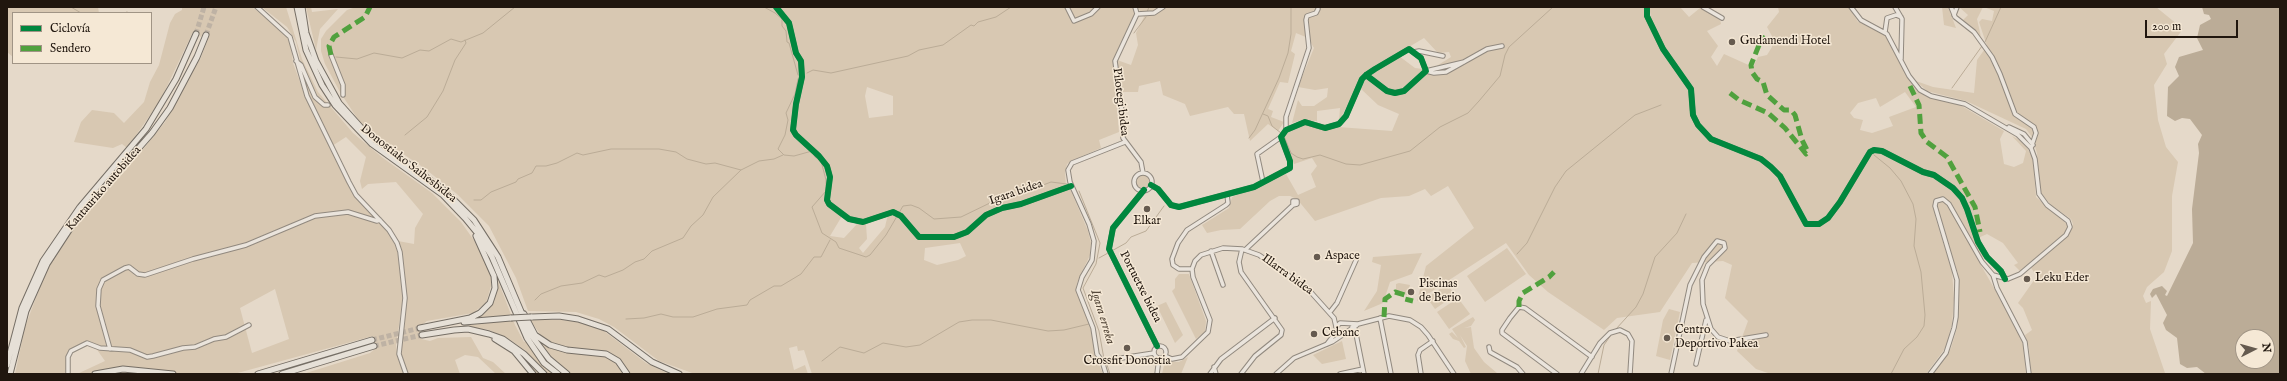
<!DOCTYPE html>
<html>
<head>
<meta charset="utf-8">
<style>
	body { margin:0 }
	#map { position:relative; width:2287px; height:381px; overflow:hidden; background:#e5d9c9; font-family:"IM FELL English",serif }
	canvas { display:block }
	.frame { position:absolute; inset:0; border:8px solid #20160e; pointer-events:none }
	.legend { position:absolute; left:12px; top:12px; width:140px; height:52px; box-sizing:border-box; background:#f5e8d5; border:1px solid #a09485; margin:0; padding:5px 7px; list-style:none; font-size:12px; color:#20160e }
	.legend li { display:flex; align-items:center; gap:8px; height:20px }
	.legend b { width:20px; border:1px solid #a09485 }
	.north { position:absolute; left:2235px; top:329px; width:40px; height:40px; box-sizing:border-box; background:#f5e8d5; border:1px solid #a09485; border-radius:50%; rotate:84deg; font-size:11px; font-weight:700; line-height:16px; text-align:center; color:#20160e }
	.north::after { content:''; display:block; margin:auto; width:14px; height:18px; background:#655a4f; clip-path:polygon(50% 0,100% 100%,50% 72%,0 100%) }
	.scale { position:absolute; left:2145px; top:20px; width:93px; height:18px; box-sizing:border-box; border:2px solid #20160e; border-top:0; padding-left:5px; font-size:12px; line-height:14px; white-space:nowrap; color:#20160e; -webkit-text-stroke:3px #f5e8d5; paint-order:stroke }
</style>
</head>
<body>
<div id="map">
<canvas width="2287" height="381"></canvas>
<div class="frame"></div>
<ul class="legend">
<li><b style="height:5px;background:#00873e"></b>Ciclovía</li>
<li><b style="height:5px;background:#50a13e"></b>Sendero</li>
</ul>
<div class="north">N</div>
<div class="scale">200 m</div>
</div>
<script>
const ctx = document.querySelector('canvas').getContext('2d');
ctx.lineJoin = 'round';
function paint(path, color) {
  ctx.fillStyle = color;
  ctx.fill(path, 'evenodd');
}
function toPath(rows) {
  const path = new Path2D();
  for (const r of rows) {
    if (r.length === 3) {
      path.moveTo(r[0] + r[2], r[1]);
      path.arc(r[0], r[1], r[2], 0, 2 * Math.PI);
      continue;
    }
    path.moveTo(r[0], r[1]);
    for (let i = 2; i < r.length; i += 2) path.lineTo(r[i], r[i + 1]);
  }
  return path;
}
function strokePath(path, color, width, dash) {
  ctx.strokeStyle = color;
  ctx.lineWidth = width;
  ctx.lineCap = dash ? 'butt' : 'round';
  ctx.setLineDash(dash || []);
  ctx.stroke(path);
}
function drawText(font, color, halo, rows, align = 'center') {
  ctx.font = font + ' "IM FELL English",serif';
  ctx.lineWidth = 3;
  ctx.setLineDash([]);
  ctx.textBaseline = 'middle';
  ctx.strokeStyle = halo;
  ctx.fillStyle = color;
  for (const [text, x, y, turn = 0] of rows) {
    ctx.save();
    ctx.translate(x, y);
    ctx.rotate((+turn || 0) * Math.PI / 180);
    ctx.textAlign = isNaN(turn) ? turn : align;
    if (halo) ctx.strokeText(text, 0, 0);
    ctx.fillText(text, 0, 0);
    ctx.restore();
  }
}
paint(toPath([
	[7,7,98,7,99,13,13,13,13,57,7,52],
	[182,7,252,7,286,34,291,46,293,63,306,98,345,178,355,195,387,229,397,247,403,298,396,345,398,359,404,374,303,374,370,353,376,348,373,336,234,374,77,374,105,361,93,344,69,352,65,374,15,374,25,327,46,271,60,246,79,220,127,169,165,122,199,60,200,60,209,36,205,34,200,37,199,33,195,31,192,34,160,101,127,148,122,144,113,148,74,142,81,122,92,110,114,113,124,123,144,102,150,82,159,65,170,23,175,14,182,10],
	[275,289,289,339,252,353,240,308],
	[263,7,286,7,302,59,318,92,353,133,383,158,432,193,461,222,478,246,491,275,491,286,486,303,473,313,427,321,419,327,421,339,430,341,438,338,471,337,483,358,493,362,506,374,496,374,478,357,465,355,455,360,460,374,408,374,401,355,407,299,402,253,398,241,414,244,415,228,423,214,396,182,368,184,362,189,360,181,366,157,346,137,332,146,307,90,296,42,287,27,263,8],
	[306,7,311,7,312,12,338,9,320,29,316,50],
	[356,7,1646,7,1650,27,1663,53,1688,87,1691,113,1697,126,1711,142,1761,161,1778,177,1800,219,1805,225,1812,227,1819,226,1830,218,1852,184,1849,183,1839,202,1828,215,1818,221,1809,222,1804,217,1781,173,1763,158,1713,138,1699,123,1695,114,1692,88,1670,58,1653,27,1649,7,1680,7,1689,17,1700,8,1720,19,1721,24,1707,31,1718,46,1711,57,1717,66,1724,54,1753,67,1758,57,1767,55,1772,47,1773,38,1767,27,1779,12,1778,7,1849,7,1858,22,1879,30,1889,38,1911,82,1917,91,1931,98,1960,105,2004,131,2000,139,2004,164,2014,167,2023,163,2026,151,2012,136,2023,142,2033,157,2036,197,2068,225,2065,233,2020,271,2014,265,2018,263,2003,243,1987,234,1978,238,1987,255,1978,260,2006,309,2019,335,2024,347,2026,374,1932,374,1951,348,1957,328,1959,302,1958,274,1938,213,1935,216,1952,271,1954,299,1952,324,1946,347,1926,374,1771,374,1756,369,1737,351,1748,321,1725,298,1732,265,1723,261,1692,263,1660,312,1617,318,1604,330,1548,292,1529,275,1506,243,1417,301,1426,266,1474,228,1448,186,1431,196,1425,189,1409,196,1381,198,1315,221,1297,199,1290,196,1279,196,1270,201,1240,229,1221,230,1207,233,1202,225,1229,208,1232,197,1286,174,1298,195,1316,187,1311,174,1317,166,1312,158,1294,164,1283,137,1287,131,1300,125,1309,124,1324,129,1338,127,1392,131,1399,114,1378,105,1360,88,1364,78,1399,56,1415,68,1430,70,1451,57,1449,52,1438,53,1424,38,1365,73,1339,121,1340,108,1317,111,1317,121,1302,120,1292,123,1298,100,1302,106,1314,106,1327,97,1328,88,1315,90,1298,87,1314,48,1308,38,1296,33,1291,51,1295,54,1288,83,1280,82,1268,109,1273,111,1271,117,1284,122,1278,131,1268,124,1250,141,1244,114,1234,114,1228,107,1190,116,1185,104,1163,95,1160,81,1139,86,1138,92,1122,92,1117,60,1131,65,1138,45,1136,33,1144,17,1139,9,1129,25,1113,62,1119,132,1099,140,1101,148,1071,161,1067,164,1065,173,1066,187,1071,191,1088,231,1091,243,1090,255,1077,283,1076,290,1091,330,1095,355,1103,374,812,374,804,350,798,351,797,346,789,348,794,370,805,365,808,374,695,374,659,361,614,327,599,319,576,312,528,311,516,278,489,226,457,194,424,168,372,133,359,121,340,92,325,64,321,51,321,39,326,31,347,10],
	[867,87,893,96,893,115,869,118,865,96],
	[800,88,795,121,795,132,820,153,827,164,831,183,829,195,825,198,827,172,822,161,795,138,791,130,796,91],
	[1905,92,1916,107,1889,117,1893,126,1872,133,1860,130,1863,120,1854,118,1850,113,1858,103,1876,98,1880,107],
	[832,206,857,224,844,238,830,236,842,216,830,209],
	[889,210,885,227,863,253,859,248,867,239,866,224,872,218],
	[960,243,966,256,958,260,937,265,924,260,925,248],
	[1942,7,1955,7,1950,12,1956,28,1944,25],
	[1959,7,1983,7,1977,19,1981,37,1962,21,1968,15],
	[1984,7,2156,7,2183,29,2164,54,2167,64,2154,85,2158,120,2166,147,2178,162,2172,196,2172,251,2164,272,2147,287,2143,296,2146,303,2151,301,2150,329,2165,373,2169,374,2031,374,2029,348,2025,335,2032,330,2023,308,2018,303,2037,276,2031,268,2067,236,2073,224,2071,219,2051,205,2040,192,2037,153,2032,137,2026,129,1966,101,1927,91,1916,81,1933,87,1974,93,1977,60,1987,46,1979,22,1982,19,1992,21,1994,11],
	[1143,181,7],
	[1507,248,1526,274,1485,302,1467,276],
	[1422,253,1412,274,1390,282,1383,303,1364,311,1377,291,1381,265,1372,262,1373,257],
	[495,273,515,325,524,342,540,334,530,320,562,320,586,323,604,331,646,363,669,374,536,374,525,359,527,352,512,341,489,330,470,327,469,325,482,324,480,317,494,302,498,284],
	[1179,274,1189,274,1206,321,1205,332,1196,339,1172,291,1175,288,1175,279],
	[1399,283,1410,285,1407,295,1396,292,1396,284],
	[1447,284,1455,295,1435,309,1427,298],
	[1458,298,1470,314,1449,329,1437,312],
	[1166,302,1183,335,1175,343,1157,306],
	[1669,309,1680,312,1670,360,1656,356,1663,320],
	[1473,317,1475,320,1471,326,1464,328,1471,327,1474,348,1484,362,1497,373,1505,374,1471,374,1465,361,1467,346,1460,335,1466,347,1464,348,1459,341,1453,339,1449,334,1452,332,1458,338,1452,329],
	[1342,341,1346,359,1322,364,1313,355],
	[1188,357,1181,374,1162,374,1165,361,1179,362]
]), '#d8c8b2');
paint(toPath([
	[2202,7,2280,7,2280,374,2206,374,2197,367,2187,368,2180,364,2177,338,2166,330,2163,323,2167,315,2156,294,2152,298,2150,294,2153,289,2162,286,2167,291,2165,295,2167,296,2193,243,2192,209,2199,153,2198,144,2202,135,2190,119,2182,118,2175,121,2167,116,2168,87,2179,76,2175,67,2179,57,2203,50,2197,38,2200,25,2211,19,2209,15,2204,14],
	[2243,337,2267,337,2267,361,2243,361]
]), '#bbac97');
strokePath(toPath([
	[71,7,81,13],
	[764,7,775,13,782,19,782,26,786,31,787,42,789,43,798,75],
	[1147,12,1149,7],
	[124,13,127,12],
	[1134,33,1146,17],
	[1985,42,2001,7],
	[336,57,357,59,374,53,402,58,420,50,429,51,451,39,461,42,483,33,515,7],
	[807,73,813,70,831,73,908,56,919,50,943,45,971,25,974,26,978,22,996,17,1011,7],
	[798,79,795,94,786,113,788,120,785,135,778,149,784,155,794,156,812,151,815,157,821,161,826,180,826,191,812,207,822,233,836,242,839,248,866,257,870,255,886,235,903,206,911,205,919,208,934,219,961,217,994,201,1022,193,1051,182,1067,184],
	[1952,88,1982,46],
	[1263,114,1268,116,1272,126,1281,133],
	[405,135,427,117,443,91,455,60,466,43,465,40],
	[1284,136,1291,153,1297,157,1303,159,1320,155,1346,164,1360,165,1410,151,1440,127,1468,113,1479,101,1500,76,1505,55,1509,47,1553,7],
	[1249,138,1255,130,1279,78,1288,53,1291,34,1291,7],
	[1874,155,1890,168,1901,181,1913,204,1916,219,1914,246,1921,272,1925,315,1924,326,1917,337,1904,349,1891,374],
	[1079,191,1100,243,1096,264,1083,288,1099,331,1104,359],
	[474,200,481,200,491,192,516,182,518,179,532,173,536,166,546,166,557,163,577,153,583,155,611,149,659,149,676,152,687,159,706,164,715,163,741,170,759,161,774,159,783,155],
	[1517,254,1527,243,1555,187,1566,171,1635,115,1661,105],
	[1099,258,1126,243,1131,237,1146,231,1164,206],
	[535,300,541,294,561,286,582,283,599,275,605,277,623,270,635,262,644,259,652,251,683,238,691,226,703,215,713,197,741,170],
	[626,319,644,318,661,314,673,317,693,317,717,309,747,305,750,300,774,286,781,286,801,274,814,257,821,257,830,240],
	[1616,329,1636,307,1643,294,1655,257,1677,233,1686,214],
	[822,361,840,347,864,353,883,343,906,347,920,345,959,322,972,320,991,320,1048,331,1064,330,1089,324],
	[1106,362,1110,374],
	[1598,374,1604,345,1611,335]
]), '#bbac97', 1);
strokePath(toPath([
	[196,34,204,7],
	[206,35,216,7],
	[372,340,420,328],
	[374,346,422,335]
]), '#beb2a4', 5, [5, 2.5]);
const minor = toPath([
	[257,7,290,37,307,96,349,182,356,195,389,230,397,243,400,252,405,298,399,354,406,374],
	[776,7,789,23,796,53,801,61,802,77,796,104,793,130,796,135,819,156,827,166,830,177,827,200,829,204,849,219,863,222,893,212,901,216,919,237,954,237,967,232,986,215,1002,208,1021,204,1071,186],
	[1067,7,1074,21,1091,14,1098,7],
	[1135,7,1137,14,1115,61,1123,119,1123,138,1141,162,1143,173],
	[1647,7,1647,16,1663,49,1691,89,1693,115,1698,125,1711,139,1761,159,1771,167,1780,176,1806,224,1819,224,1828,218,1840,202,1870,152,1874,150,1882,151,1923,172,1934,175,1953,188,1962,198,1967,209,1978,242,1987,257,2001,271,2005,279],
	[1703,7,1722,18],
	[1851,7,1861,20,1887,34,1909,76,1920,90,1931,96,1965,104,2018,135,2031,148,2035,159,2039,194,2047,205,2068,221,2070,227,2066,235,2020,274,2008,279,1993,275],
	[1895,7,1902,19,1901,59],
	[1951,7,1955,17,1974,32,1992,57,2000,74,2015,114,2034,127,2036,133,2031,148],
	[1137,14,1154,13,1163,7],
	[1954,15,1957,7],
	[1885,32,1887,18,1896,15,1901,17],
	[1414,52,1419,51,1443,56],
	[331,55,343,85,343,95],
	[296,61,301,65,315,97,324,105,328,105],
	[1464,62,1426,71,1434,73,1446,72,1487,49,1502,46],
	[2009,127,2024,134,2033,145],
	[1286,130,1286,117,1309,48,1306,20,1307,16,1316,13,1318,9],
	[1125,142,1072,163,1068,170,1070,182,1089,224,1094,241,1092,260,1082,277,1078,290,1093,328,1097,354,1102,361,1154,353],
	[1143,182,9],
	[1263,182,1257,154,1281,137],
	[1151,185,1158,189,1171,205,1179,207,1254,187,1290,168,1290,161,1281,137,1286,130,1305,122,1325,128,1339,124,1346,116,1362,79,1366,75,1375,69,1409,49,1421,58,1426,71,1404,91,1395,93,1387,91,1366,75],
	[1144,190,1113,228,1109,249,1157,346],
	[1245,250,1293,205,1297,204,1297,201,1293,201,1293,205],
	[1211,251,1223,285],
	[1192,269,1179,269,1173,265,1172,259,1178,243,1187,230,1226,205,1228,203,1227,195],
	[1330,312,1337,303,1357,258],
	[1380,318,1391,374],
	[1336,327,1340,323,1358,324,1389,316,1410,320,1421,327,1428,335,1454,374],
	[1352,327,1355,329,1364,374],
	[1160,352,6],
	[1489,347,1490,352,1517,367,1523,374],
	[110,349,98,306,99,289,103,280,125,268,129,267,138,274,145,275,193,259,246,245,315,216,348,212,377,221,380,220],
	[1165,356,1172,359,1182,357,1208,332,1210,320,1193,277,1192,269,1195,261,1201,255,1223,248,1242,249,1259,255,1308,289,1334,318,1337,331,1327,344],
	[1102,361,1106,374],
	[1696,364,1706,320],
	[1214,367,1216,374],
	[68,374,68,357,71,351,87,343,100,348,130,350,147,357,153,356,183,348,195,347,214,339,226,337,249,325],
	[1157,374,1159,358],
	[1210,374,1221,359,1275,318],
	[1241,374,1255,356,1281,335,1282,330,1241,272,1239,262,1242,249],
	[1276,374,1294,358,1332,342,1357,325],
	[1340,374,1363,369],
	[1421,374,1418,355,1420,350,1433,341],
	[1557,374,1502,333,1502,330,1510,318,1519,307,1525,308,1592,357],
	[1581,374,1600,343,1610,333,1620,330,1628,334,1632,341,1630,374],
	[1671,374,1690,285,1704,257,1717,241,1724,243,1725,248,1708,265,1702,280,1703,304,1711,329,1718,337,1730,341,1766,335],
	[1930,374,1946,353,1954,328,1956,317,1957,280,1935,206,1936,201,1943,199,1949,204,1982,262,1993,275,1997,288,2025,342,2029,374]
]);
const highway = toPath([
	[297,7,306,50,322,85,335,105,372,144,443,195,465,218,479,235,492,257,527,338,544,363,558,374],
	[302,7,306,33,316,61,339,103,365,132,445,191,474,220,498,257,531,335,549,359,567,374],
	[524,314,535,335,550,345,567,350,606,354,618,361,627,374],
	[531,317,559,316,578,319,608,329,652,362,679,374],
	[464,322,511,318],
	[420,328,470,318,480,313,490,303,495,288,494,276,476,236],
	[422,335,454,330,468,329,489,334,503,339,524,354,544,374],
	[495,339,514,351,533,374],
	[7,365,22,308,43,261,80,207,146,129,176,79,196,34],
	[10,374,26,311,47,264,75,221,152,133,170,108,197,57,206,35],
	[95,374,123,369,173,374],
	[258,374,372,340],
	[282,374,374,346]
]);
strokePath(minor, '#91897f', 5.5);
strokePath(highway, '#756e65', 7);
strokePath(minor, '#eae4dc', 3.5);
strokePath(highway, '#e6e0d7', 5);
const highwayBridge = toPath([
	[511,318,531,317]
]);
strokePath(highwayBridge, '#756e65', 7, []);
strokePath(highwayBridge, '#e6e0d7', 5);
strokePath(toPath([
	[331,55,329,46,334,37,365,17,370,7],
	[1910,86,1919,105,1921,133,1927,142,1947,157,1975,207,1980,232],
	[1730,93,1739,100,1768,113,1785,128,1806,154,1808,152,1802,140,1795,115,1791,110,1784,110,1767,95,1763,82,1757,79,1752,72,1751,65,1763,35],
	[1519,307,1519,301,1523,293,1549,277,1554,272],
	[1384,317,1385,299,1395,292,1405,295,1405,299,1413,301]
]), '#50a13e', 5, [10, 5]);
strokePath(toPath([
	[776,7,789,23,796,53,801,61,802,77,796,104,793,130,796,135,819,156,827,166,830,177,827,200,829,204,849,219,863,222,893,212,901,216,919,237,954,237,967,232,986,215,1002,208,1021,204,1071,186],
	[1647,7,1647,16,1663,49,1691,89,1693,115,1698,125,1711,139,1761,159,1771,167,1780,176,1806,224,1819,224,1828,218,1840,202,1870,152,1874,150,1882,151,1923,172,1934,175,1953,188,1962,198,1967,209,1978,242,1987,257,2001,271,2005,279],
	[1151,185,1158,189,1171,205,1179,207,1254,187,1290,168,1290,161,1281,137,1286,130,1305,122,1325,128,1339,124,1346,116,1362,79,1366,75,1375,69,1409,49,1421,58,1426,71,1404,91,1395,93,1387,91,1366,75],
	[1144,190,1113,228,1109,249,1157,346]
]), '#00873e', 6);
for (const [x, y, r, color] of [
	[1732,42,4,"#655a4f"],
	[1147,209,4,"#655a4f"],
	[1317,257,4,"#655a4f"],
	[2027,279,4,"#655a4f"],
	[1411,292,4,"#655a4f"],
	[1314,334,4,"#655a4f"],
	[1667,338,4,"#655a4f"],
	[1127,348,4,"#655a4f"]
]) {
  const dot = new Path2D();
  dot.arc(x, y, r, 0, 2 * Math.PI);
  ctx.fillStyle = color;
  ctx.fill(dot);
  strokePath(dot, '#f5e8d5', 1.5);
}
drawText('12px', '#20160e', '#f5e8d5', [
	["Gudamendi Hotel",1740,42],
	["Elkar",1147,222,"center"],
	["Aspace",1325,257],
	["Leku Eder",2035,279],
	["Piscinas",1419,285],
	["de Berio",1419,299],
	["Centro",1675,331],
	["Deportivo Pakea",1675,345],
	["Cebanc",1322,334],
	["Crossfit Donostia",1127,362,"center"]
], 'left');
drawText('12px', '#20160e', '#f5e8d5', [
	["Pilotegi bidea",1120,102,83],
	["Donostiako Saihesbidea",408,164,38],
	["Kantauriko autobidea",104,189,-49],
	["Igara bidea",1016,193,-19],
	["Illarra bidea",1287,275,36],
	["Portuetxe bidea",1140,287,63]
]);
drawText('italic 13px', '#574a3c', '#f5e8d5', [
	["Igara erreka",1102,317,73]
]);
</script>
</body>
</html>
